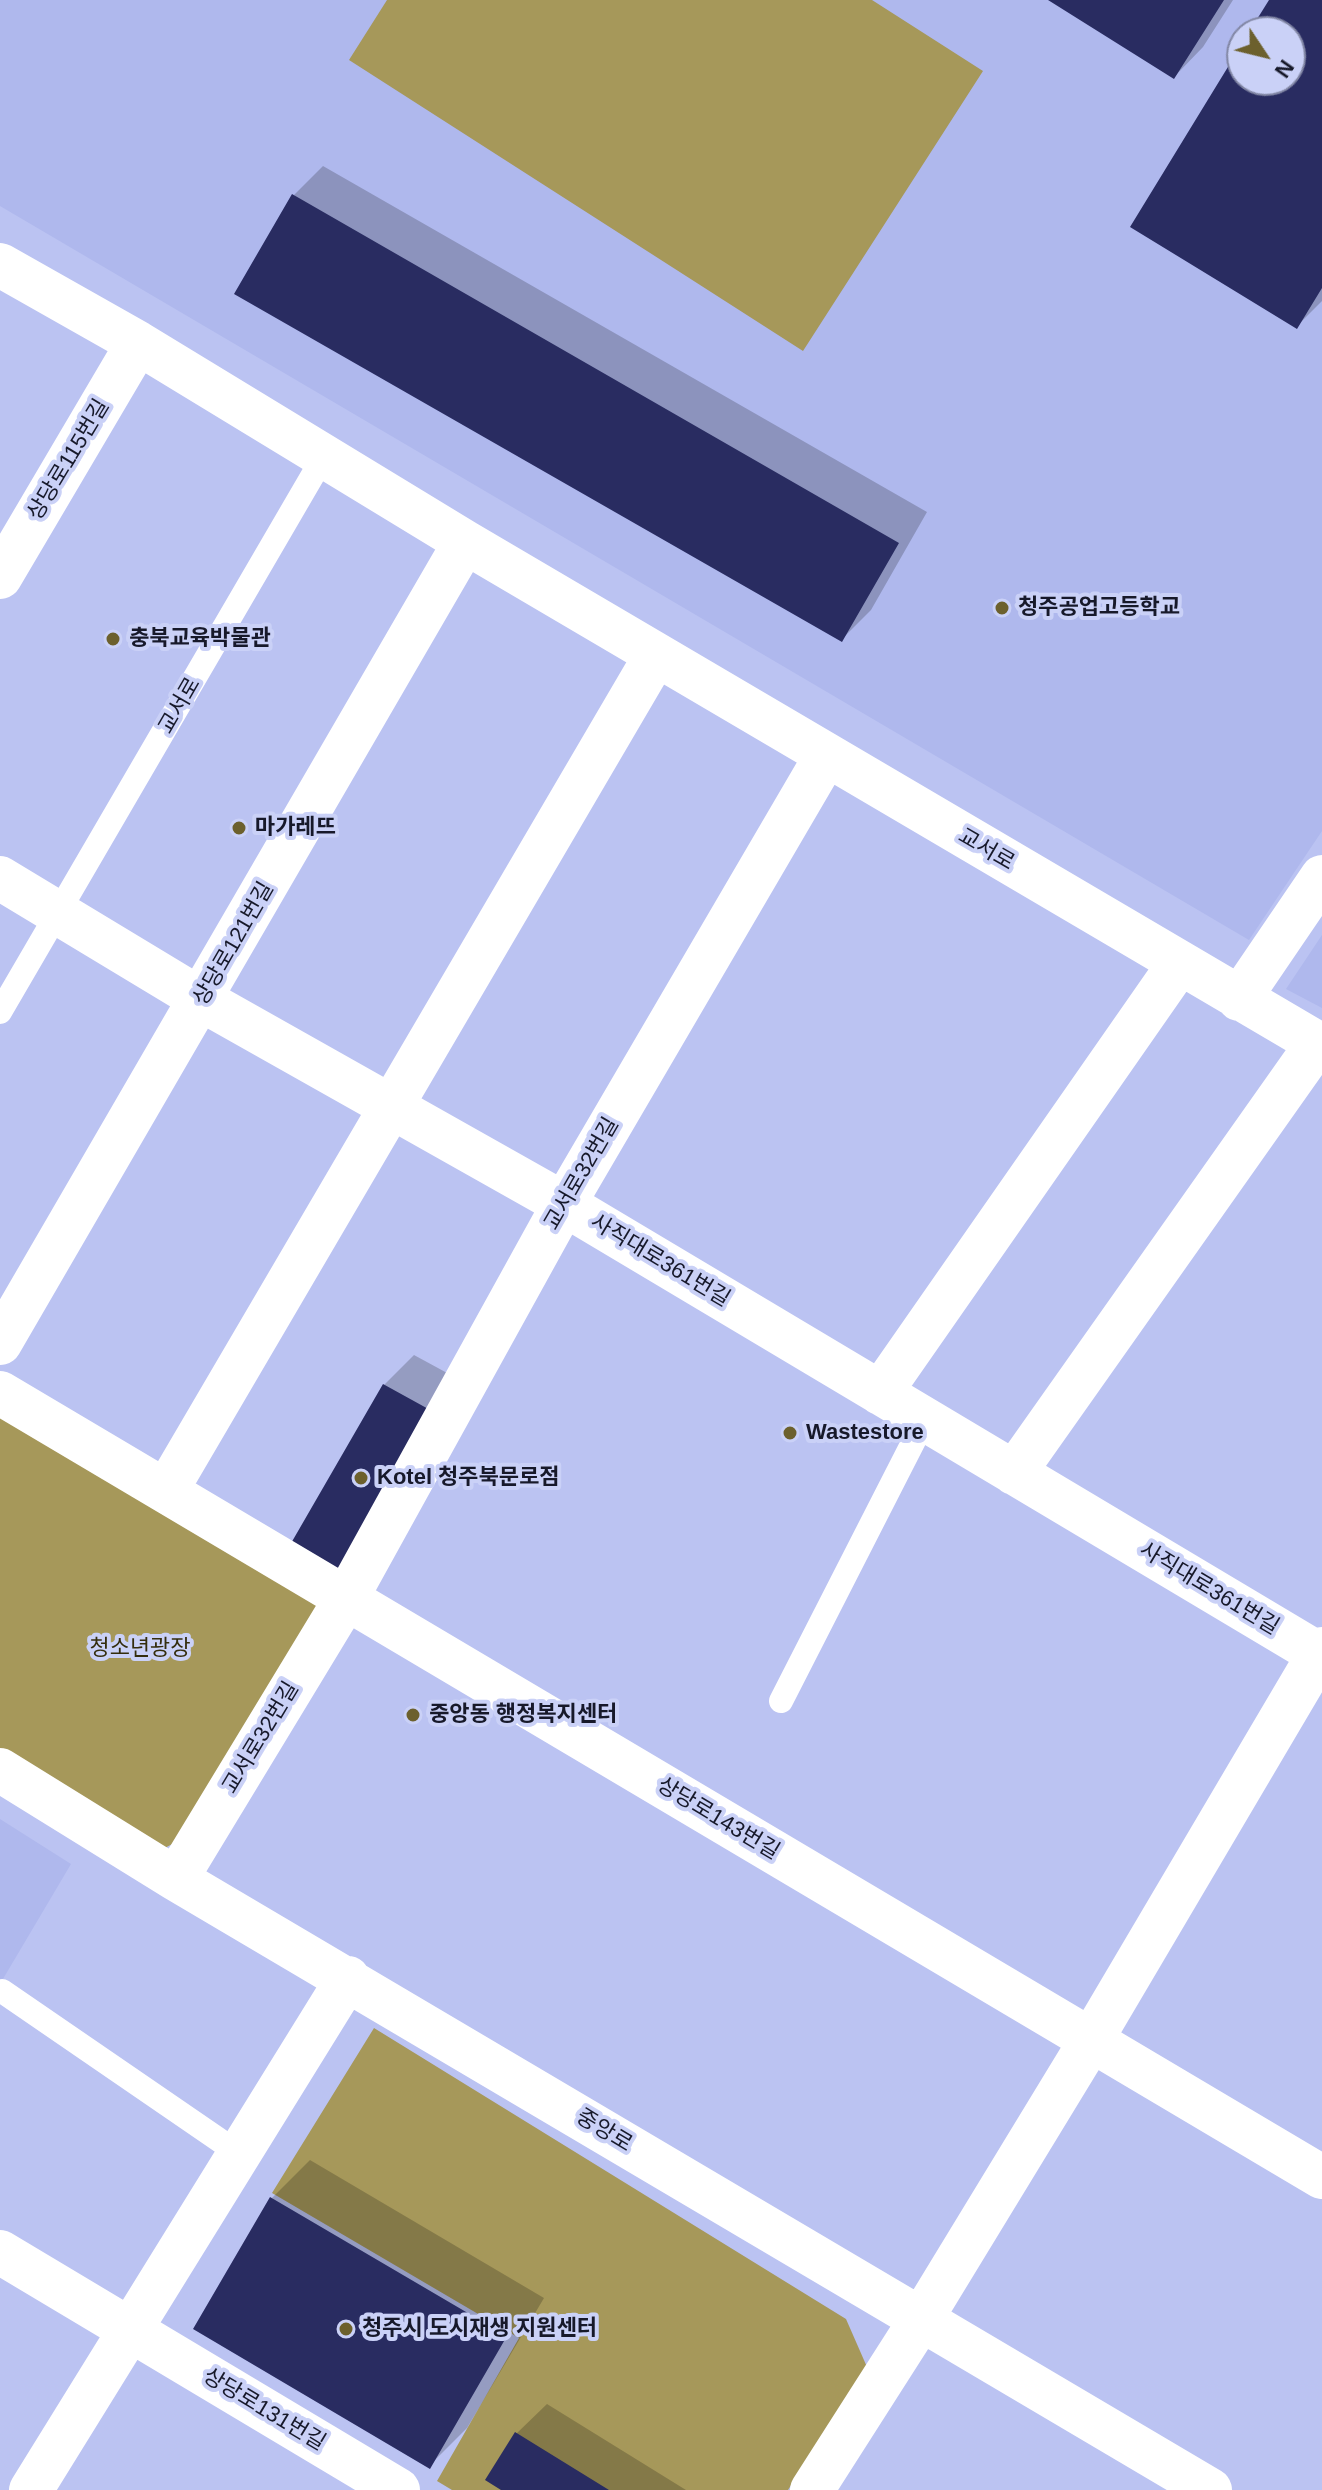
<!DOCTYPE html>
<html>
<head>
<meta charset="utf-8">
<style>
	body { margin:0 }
	#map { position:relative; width:1322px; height:2490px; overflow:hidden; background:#bbc3f2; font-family:Arial,sans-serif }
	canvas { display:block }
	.north { position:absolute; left:1226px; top:16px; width:80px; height:80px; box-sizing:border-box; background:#cad1f7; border:2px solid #8287a5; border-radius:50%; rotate:125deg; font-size:22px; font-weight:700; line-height:32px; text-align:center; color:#17192a }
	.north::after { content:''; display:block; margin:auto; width:28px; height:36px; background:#6c602d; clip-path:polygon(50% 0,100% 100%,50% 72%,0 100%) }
</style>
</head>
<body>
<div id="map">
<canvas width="1322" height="2490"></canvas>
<div class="north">N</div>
</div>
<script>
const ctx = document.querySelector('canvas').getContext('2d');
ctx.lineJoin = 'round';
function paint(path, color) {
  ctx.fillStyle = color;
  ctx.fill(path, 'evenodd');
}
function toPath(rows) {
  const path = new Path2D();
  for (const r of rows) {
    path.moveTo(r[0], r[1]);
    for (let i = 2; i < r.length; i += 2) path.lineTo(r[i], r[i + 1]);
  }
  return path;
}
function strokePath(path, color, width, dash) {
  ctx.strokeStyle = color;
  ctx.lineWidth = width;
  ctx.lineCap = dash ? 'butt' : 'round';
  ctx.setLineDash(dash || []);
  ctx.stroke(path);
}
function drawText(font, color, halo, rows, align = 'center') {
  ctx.font = font + ' Arial,"Noto Sans KR",sans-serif';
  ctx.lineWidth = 8;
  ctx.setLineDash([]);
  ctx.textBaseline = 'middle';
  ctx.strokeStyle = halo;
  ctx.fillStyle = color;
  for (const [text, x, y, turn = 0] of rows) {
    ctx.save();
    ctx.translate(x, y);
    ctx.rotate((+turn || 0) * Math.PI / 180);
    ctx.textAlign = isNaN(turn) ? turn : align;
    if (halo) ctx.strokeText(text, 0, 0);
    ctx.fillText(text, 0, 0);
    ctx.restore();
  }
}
paint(toPath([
	[0,0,1322,0,1322,831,1249,940,0,206],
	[1242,32,1290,32,1290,80,1242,80],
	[1322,935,1322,1008,1286,989],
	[0,1819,71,1864,0,1984]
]), '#afb8ed');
paint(toPath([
	[387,0,872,0,983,71,803,351,349,60],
	[0,1405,333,1600,188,1836,153,1854,0,1764],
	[374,2028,846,2319,867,2367,788,2490,452,2490,437,2481,519,2338,272,2193]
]), '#a6985a');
paint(toPath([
	[1052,0,1233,0,1203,47,1174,77],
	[1271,0,1322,0,1322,301,1297,326,1133,226,1242,48,1242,80,1290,80,1290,32,1252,32],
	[323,166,927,512,871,610,841,640,294,195],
	[414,1355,460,1380,366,1542,384,1385],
	[310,2160,544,2298,467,2428,429,2466,272,2198],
	[547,2404,686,2490,505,2490,517,2433]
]), '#0003');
paint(toPath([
	[1048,0,1224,0,1174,79],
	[1269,0,1322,0,1322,288,1297,329,1130,227,1242,44,1242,80,1290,80,1290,32,1249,32],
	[292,194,899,543,842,642,234,294],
	[383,1384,432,1411,337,1574,290,1545],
	[270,2197,507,2336,430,2469,193,2329],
	[515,2432,609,2490,501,2490,485,2480]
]), '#292c61');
strokePath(toPath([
	[0,1012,324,456],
	[781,1701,925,1419],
	[2,1991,241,2155]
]), '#fff', 24);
strokePath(toPath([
	[0,265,138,343,465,542,1322,1046],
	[0,577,138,343],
	[0,878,202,1000,564,1204,1322,1656],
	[1239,999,1322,877],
	[0,1343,465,542],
	[0,1393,1322,2177],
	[880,1393,1179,964],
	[1014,1473,1317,1044],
	[166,1491,656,655],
	[0,1770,176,1879,1210,2490],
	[176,1879,347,1597,564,1204,826,756],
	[0,2252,398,2490],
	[31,2490,348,1978],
	[812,2490,920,2321,1090,2042,1322,1649]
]), '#fff', 44);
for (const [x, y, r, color] of [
	[1002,608,8,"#6c602d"],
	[113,639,8,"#6c602d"],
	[239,828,8,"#6c602d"],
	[790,1433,8,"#6c602d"],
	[361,1478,8,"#6c602d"],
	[413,1715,8,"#6c602d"],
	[346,2329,8,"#6c602d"]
]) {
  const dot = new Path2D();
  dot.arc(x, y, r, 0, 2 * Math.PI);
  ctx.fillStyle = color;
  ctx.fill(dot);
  strokePath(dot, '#cad1f7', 3);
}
drawText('22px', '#17192a', '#cad1f7', [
	["상당로115번길",69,460,-59],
	["교서로",180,706,-60],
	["교서로",986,850,30],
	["상당로121번길",234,944,-60],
	["교서로32번길",582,1174,-60],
	["사직대로361번길",660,1261,31],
	["사직대로361번길",1209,1589,31],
	["교서로32번길",261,1738,-59],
	["상당로143번길",718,1819,31],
	["중앙로",604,2131,31],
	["상당로131번길",264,2410,31]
]);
drawText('bold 22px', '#17192a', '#cad1f7', [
	["청주공업고등학교",1018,608],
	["충북교육박물관",129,639],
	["마가레뜨",255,828],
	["Wastestore",806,1433],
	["Kotel 청주북문로점",377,1478],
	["중앙동 행정복지센터",429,1715],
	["청주시 도시재생 지원센터",362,2329]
], 'left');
drawText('22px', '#342d0d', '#cad1f7', [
	["청소년광장",140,1649]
]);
</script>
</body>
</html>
